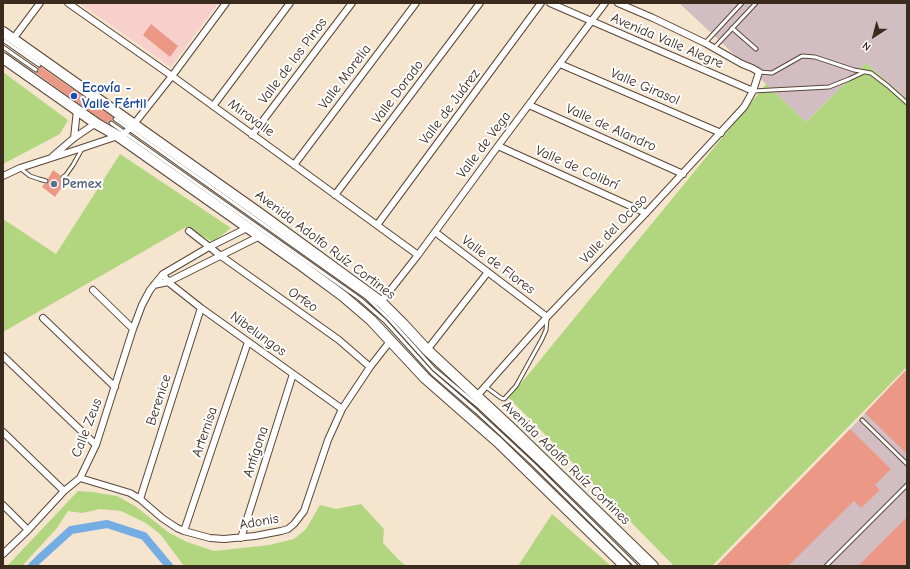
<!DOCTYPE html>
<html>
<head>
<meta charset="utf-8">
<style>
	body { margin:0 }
	#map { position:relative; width:910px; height:569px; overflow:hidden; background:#f6e5ce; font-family:"Comic Neue",sans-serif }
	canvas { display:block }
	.frame { position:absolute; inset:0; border:4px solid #3b2a1e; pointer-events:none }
	.north { position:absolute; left:854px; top:16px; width:40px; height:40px; -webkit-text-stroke:3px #fff; paint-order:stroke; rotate:216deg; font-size:11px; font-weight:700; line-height:16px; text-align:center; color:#3b2a1e }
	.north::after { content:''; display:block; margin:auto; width:14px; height:18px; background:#3b2a1e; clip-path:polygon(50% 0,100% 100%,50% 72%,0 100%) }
</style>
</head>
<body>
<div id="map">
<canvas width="910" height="569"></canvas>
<div class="frame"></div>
<div class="north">N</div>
</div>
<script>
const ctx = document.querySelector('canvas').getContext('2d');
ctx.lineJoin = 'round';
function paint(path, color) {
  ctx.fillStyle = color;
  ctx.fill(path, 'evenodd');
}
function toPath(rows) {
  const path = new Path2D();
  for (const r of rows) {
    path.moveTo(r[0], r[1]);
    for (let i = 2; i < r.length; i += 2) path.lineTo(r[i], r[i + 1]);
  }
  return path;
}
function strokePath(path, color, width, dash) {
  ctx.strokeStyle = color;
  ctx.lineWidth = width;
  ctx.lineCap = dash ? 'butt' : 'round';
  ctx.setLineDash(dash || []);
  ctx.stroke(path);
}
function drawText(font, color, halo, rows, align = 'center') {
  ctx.font = font + ' "Comic Neue",sans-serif';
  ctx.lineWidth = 4;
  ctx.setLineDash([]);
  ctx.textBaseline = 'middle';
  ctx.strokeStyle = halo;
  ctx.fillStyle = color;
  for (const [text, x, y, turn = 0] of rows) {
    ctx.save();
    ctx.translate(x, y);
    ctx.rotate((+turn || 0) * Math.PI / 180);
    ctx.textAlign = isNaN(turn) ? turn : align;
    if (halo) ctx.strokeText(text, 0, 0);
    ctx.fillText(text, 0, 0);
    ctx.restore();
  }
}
paint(toPath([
	[79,3,218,3,171,67]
]), '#f7d0cb');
paint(toPath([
	[679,3,907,3,907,99,866,63,806,122,766,84],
	[907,369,907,566,716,566,816,465]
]), '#d2bec2');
paint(toPath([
	[866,63,907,99,907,367,712,566,674,566,509,398,766,84,806,122],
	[3,72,68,120,60,134,3,164],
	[120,154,231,228,213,242,186,227,3,332,3,219,56,254],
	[78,491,92,492,117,496,135,506,168,532,187,542,214,551,269,545,294,539,306,529,320,505,336,509,361,504,384,529,383,543,398,559,406,566,184,566,161,535,146,523,121,511,100,509,82,513,68,511,57,528,22,566,7,566],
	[552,514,611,566,518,566]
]), '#b2d67f');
strokePath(toPath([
	[32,566,39,559,71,530,107,524,144,536,169,566]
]), '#74ade4', 8);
paint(toPath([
	[151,24,178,46,170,57,143,35],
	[41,67,113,117,112,120,109,120,108,123,100,119,36,73,39,71,38,68],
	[53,170,60,175,60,178,61,179,64,180,65,179,67,180,55,197,42,187,44,184,46,184,48,183,49,181,48,179],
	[907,369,907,454,865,413],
	[850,429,891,469,875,485,880,490,861,508,854,501,788,566,716,566],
	[907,517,907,566,858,566]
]), '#eb9986');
const lane = toPath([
	[732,28,756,49],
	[3,40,39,65],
	[705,43,742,3],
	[3,47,36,70],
	[714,48,756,3],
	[759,72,772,73,802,56,815,57,854,70,871,73,888,86,907,103],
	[753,91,829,87,849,79,864,72],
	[115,119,366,297,390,320,434,369,477,405,540,464,644,566],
	[111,123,360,299,385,321,432,373,476,411,533,464,636,566],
	[20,168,30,176,39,179,46,181],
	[63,177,66,175,73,165,82,149],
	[486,387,501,398,504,399,505,398,516,386,542,339,546,330,547,319],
	[862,420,907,464],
	[826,566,907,485]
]);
const street = toPath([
	[68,3,172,76,418,255],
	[550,3,753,91],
	[13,39,40,3],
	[560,64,721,133],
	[529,105,683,174],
	[213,106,290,3],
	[252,135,352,3],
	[74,138,77,110],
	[498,146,646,213],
	[53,156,74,138,96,123],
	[294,165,416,3],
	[3,176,20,168,82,148,118,136,125,133,134,124,172,76,226,3],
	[335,195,480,3],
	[377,225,541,3],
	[189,231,221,256,339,340,370,367],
	[435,232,547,317],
	[163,274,168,282,201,308,342,409],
	[154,285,168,282,260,236],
	[93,290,133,329],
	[381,302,418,255,498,146,605,3],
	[43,318,115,387],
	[427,350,488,272],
	[3,356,96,445],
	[476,397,547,317,646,213,744,107,753,91,759,72,752,68,742,64,705,43,653,18,618,3],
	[3,432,64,491],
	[80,478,130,493,140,499,162,518,177,528,184,531,210,538,224,539,255,536,281,531,288,529,294,524,304,511,328,440,342,409,370,367,391,340],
	[140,499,201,308],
	[3,505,28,530],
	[184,531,248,342],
	[241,538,293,374],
	[3,554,28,530,64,491,80,478,96,445,133,329,142,305,150,290,163,274,209,247,247,228]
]);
const primary = toPath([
	[3,32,259,213,381,302,403,324,427,350,513,430,653,566],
	[3,58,97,124,118,136,301,265,343,296,371,320,425,378,498,442,625,566]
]);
strokePath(lane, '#574638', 5);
strokePath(street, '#574638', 8);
strokePath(primary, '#574638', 12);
strokePath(lane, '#fff', 3);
strokePath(street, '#fff', 6);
strokePath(primary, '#fff', 10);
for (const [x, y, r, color] of [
	[74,96,4,"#1a4fb4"],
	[54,184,4,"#5c6f8a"]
]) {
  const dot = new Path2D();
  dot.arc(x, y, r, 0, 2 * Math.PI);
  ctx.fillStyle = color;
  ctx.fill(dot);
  strokePath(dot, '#fff', 1.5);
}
drawText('14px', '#3b2a1e', '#fff', [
	["Avenida Valle Alegre",667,41,23],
	["Valle de los Pinos",293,61,-53],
	["Valle Morelia",345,77,-53],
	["Valle Girasol",645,87,23],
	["Valle Dorado",398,92,-53],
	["Valle de Juárez",450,107,-53],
	["Miravalle",251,118,36],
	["Valle de Alandro",611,128,24],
	["Valle de Vega",484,145,-53],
	["Valle de Colibrí",577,168,24],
	["Valle del Ocaso",614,229,-46],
	["Avenida Adolfo Ruíz Cortines",325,245,37],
	["Valle de Flores",498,265,37],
	["Orfeo",303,300,35],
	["Nibelungos",258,334,36],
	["Berenice",159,400,-72],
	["Calle Zeus",87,428,-69],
	["Artemisa",205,432,-71],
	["Antígona",256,452,-72],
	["Avenida Adolfo Ruíz Cortines",566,463,44],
	["Adonis",259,522,-10]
]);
drawText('bold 14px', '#164399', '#fff', [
	["Ecovía -",82,88],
	["Valle Fértil",82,104]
], 'left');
drawText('bold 14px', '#4e5e75', '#fff', [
	["Pemex",62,184]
], 'left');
</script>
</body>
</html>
